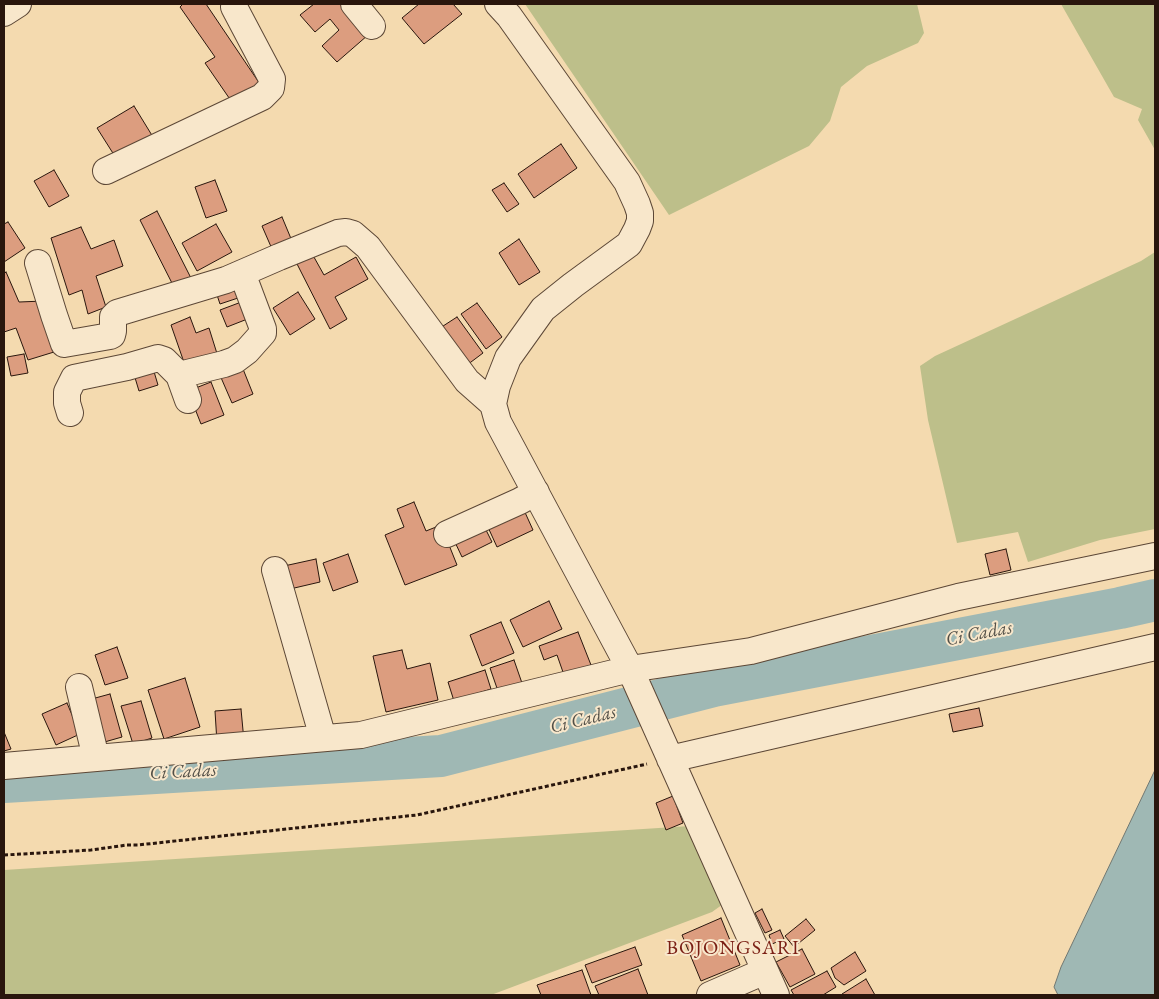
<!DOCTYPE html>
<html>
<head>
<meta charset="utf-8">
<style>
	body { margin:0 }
	#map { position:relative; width:1159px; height:999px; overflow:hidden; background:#f4daaf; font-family:"EB Garamond",serif }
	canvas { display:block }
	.frame { position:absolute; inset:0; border:5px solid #29160d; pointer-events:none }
</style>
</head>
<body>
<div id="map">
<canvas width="1159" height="999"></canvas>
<div class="frame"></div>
</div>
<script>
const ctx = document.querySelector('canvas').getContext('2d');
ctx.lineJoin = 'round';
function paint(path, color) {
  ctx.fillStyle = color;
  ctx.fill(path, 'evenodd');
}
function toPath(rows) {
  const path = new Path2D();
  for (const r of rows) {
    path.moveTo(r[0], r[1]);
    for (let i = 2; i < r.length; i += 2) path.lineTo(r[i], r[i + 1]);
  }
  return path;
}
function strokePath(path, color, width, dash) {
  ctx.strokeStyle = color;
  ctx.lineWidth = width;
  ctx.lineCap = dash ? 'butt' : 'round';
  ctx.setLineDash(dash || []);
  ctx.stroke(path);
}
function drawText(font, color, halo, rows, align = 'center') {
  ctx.font = font + ' "EB Garamond",serif';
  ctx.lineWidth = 4;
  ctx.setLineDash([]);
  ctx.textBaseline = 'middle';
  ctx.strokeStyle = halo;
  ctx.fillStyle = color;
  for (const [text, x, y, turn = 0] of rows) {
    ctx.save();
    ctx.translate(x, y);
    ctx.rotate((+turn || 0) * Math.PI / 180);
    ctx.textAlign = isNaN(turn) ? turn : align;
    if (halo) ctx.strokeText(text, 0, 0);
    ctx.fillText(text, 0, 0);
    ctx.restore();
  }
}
paint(toPath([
	[525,4,917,4,924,33,918,43,867,66,841,87,830,121,809,146,669,215],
	[1061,4,1155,4,1155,150,1138,120,1142,109,1114,97],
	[1155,252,1155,529,1100,540,1028,562,1018,532,957,543,928,420,920,366,935,356,1141,261],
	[690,826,726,902,712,912,491,995,4,995,4,870]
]), '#bdbf8a');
const water = toPath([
	[1155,770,1155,995,1058,995,1054,987,1061,967,1155,770]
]);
paint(water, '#9fb8b4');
strokePath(water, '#707771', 1);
strokePath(toPath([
	[4,782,441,756,714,686,1120,608,1155,600]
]), '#9fb8b4', 42);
const building = toPath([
	[183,4,206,4,262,87,236,108,205,63,215,57,180,7,183,4],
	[314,4,341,4,368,35,337,62,322,46,339,30,330,19,315,32,300,15,314,4],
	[419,4,453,4,462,14,424,44,402,18,419,4],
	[134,106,153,137,116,158,97,128,134,106],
	[561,144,577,168,534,198,518,174,561,144],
	[54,170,69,196,49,207,34,181,54,170],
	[215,180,227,211,206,218,195,187,215,180],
	[504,183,519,204,507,212,492,190,504,183],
	[157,211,194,284,177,293,140,220,157,211],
	[282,217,292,241,272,249,262,226,282,217],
	[8,222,25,248,4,262,4,224,8,222],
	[216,224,232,252,197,271,182,243,216,224],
	[81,227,91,249,114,240,123,266,96,276,106,307,88,314,82,290,69,295,51,238,81,227],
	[519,239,540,272,519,285,499,253,519,239],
	[310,250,324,275,356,257,368,279,335,297,347,319,330,329,294,258,310,250],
	[6,272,19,302,44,301,54,352,28,360,16,328,4,332,4,274,6,272],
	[239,281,244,296,220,304,215,289,239,281],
	[298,292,315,319,290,335,273,308,298,292],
	[244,301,250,318,227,327,220,310,244,301],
	[477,303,502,337,486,349,461,314,477,303],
	[190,317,196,333,209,328,219,360,187,371,171,325,190,317],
	[457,317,483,353,467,365,440,328,457,317],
	[24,354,28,373,11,376,7,357,24,354],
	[241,364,253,394,232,403,219,373,241,364],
	[152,365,158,385,139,391,133,371,152,365],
	[211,382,224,415,201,424,188,391,211,382],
	[414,502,426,531,441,525,457,565,405,585,385,535,404,527,397,509,414,502],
	[523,508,533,530,497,547,487,525,523,508],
	[483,524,492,542,462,557,453,538,483,524],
	[1006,549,1011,570,990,575,985,554,1006,549],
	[348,554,358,582,333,591,323,563,348,554],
	[316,559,320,582,290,589,284,566,316,559],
	[549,601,562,629,523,647,510,620,549,601],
	[501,622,514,653,482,666,470,635,501,622],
	[578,632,591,665,564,675,557,655,544,660,539,646,578,632],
	[117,647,128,678,105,685,95,655,117,647],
	[402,650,407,669,430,663,438,700,386,712,373,656,402,650],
	[514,660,523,686,499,694,490,668,514,660],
	[485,670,491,689,454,701,448,682,485,670],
	[185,678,200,727,164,739,148,690,185,678],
	[110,694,122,737,101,743,88,700,110,694],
	[141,701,152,738,133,744,121,706,141,701],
	[67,703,80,734,56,745,42,714,67,703],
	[979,708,983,726,953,732,949,714,979,708],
	[241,709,244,741,217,743,215,711,241,709],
	[4,732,11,749,4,751,4,732],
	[673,796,683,823,666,830,656,803,673,796],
	[762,909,772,930,765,933,755,913,762,909],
	[721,918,740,965,701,981,682,935,721,918],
	[806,919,815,930,794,947,785,936,806,919],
	[780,930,784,939,772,944,769,935,780,930],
	[635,947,642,965,592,983,585,965,635,947],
	[802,949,815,974,790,987,776,962,802,949],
	[855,952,866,971,844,985,835,978,831,968,855,952],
	[638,969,648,995,599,995,595,986,638,969],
	[582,970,591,995,541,995,537,985,582,970],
	[827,971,836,987,823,995,794,995,791,990,827,971],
	[866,979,875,995,843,995,842,994,866,979]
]);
paint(building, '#dc9d7f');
strokePath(building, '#29160d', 1);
const minor = toPath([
	[354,4,372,26],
	[498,4,509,16,627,182,637,204,640,213,640,221,637,229,629,244,573,285,543,309,508,358,497,386,493,404,498,422,630,669,776,995],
	[4,13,18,4],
	[106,171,262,97,271,88,272,79,234,7],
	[38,263,54,315,64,344,110,336,112,335,113,331,113,317,117,313,226,280,279,257,338,233,346,232,353,234,368,247,467,381,493,404],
	[179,375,224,364,235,360,247,351,263,333,263,329,242,273],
	[70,413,67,403,67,392,74,378,127,367,158,358,164,360,179,375,188,400],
	[447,534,520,501,536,492],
	[275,570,323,738],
	[79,687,96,758],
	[670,759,1155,647],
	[4,766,361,735,630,669,751,651,958,597,1155,556],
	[710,995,765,971]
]);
strokePath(minor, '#5c4736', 28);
strokePath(toPath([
	[4,855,91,850,127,845,138,845,417,815,647,764]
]), '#29160d', 3, [4, 2.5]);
strokePath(minor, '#f8e7cb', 26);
drawText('italic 19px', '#524f47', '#f8e7cb', [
	["Ci Cadas",979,634,-11],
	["Ci Cadas",583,720,-14],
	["Ci Cadas",183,772,-3]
]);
ctx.letterSpacing = '1px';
drawText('20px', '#7a1f14', '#f8e7cb', [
	["BOJONGSARI",733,949]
]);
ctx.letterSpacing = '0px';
</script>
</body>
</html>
